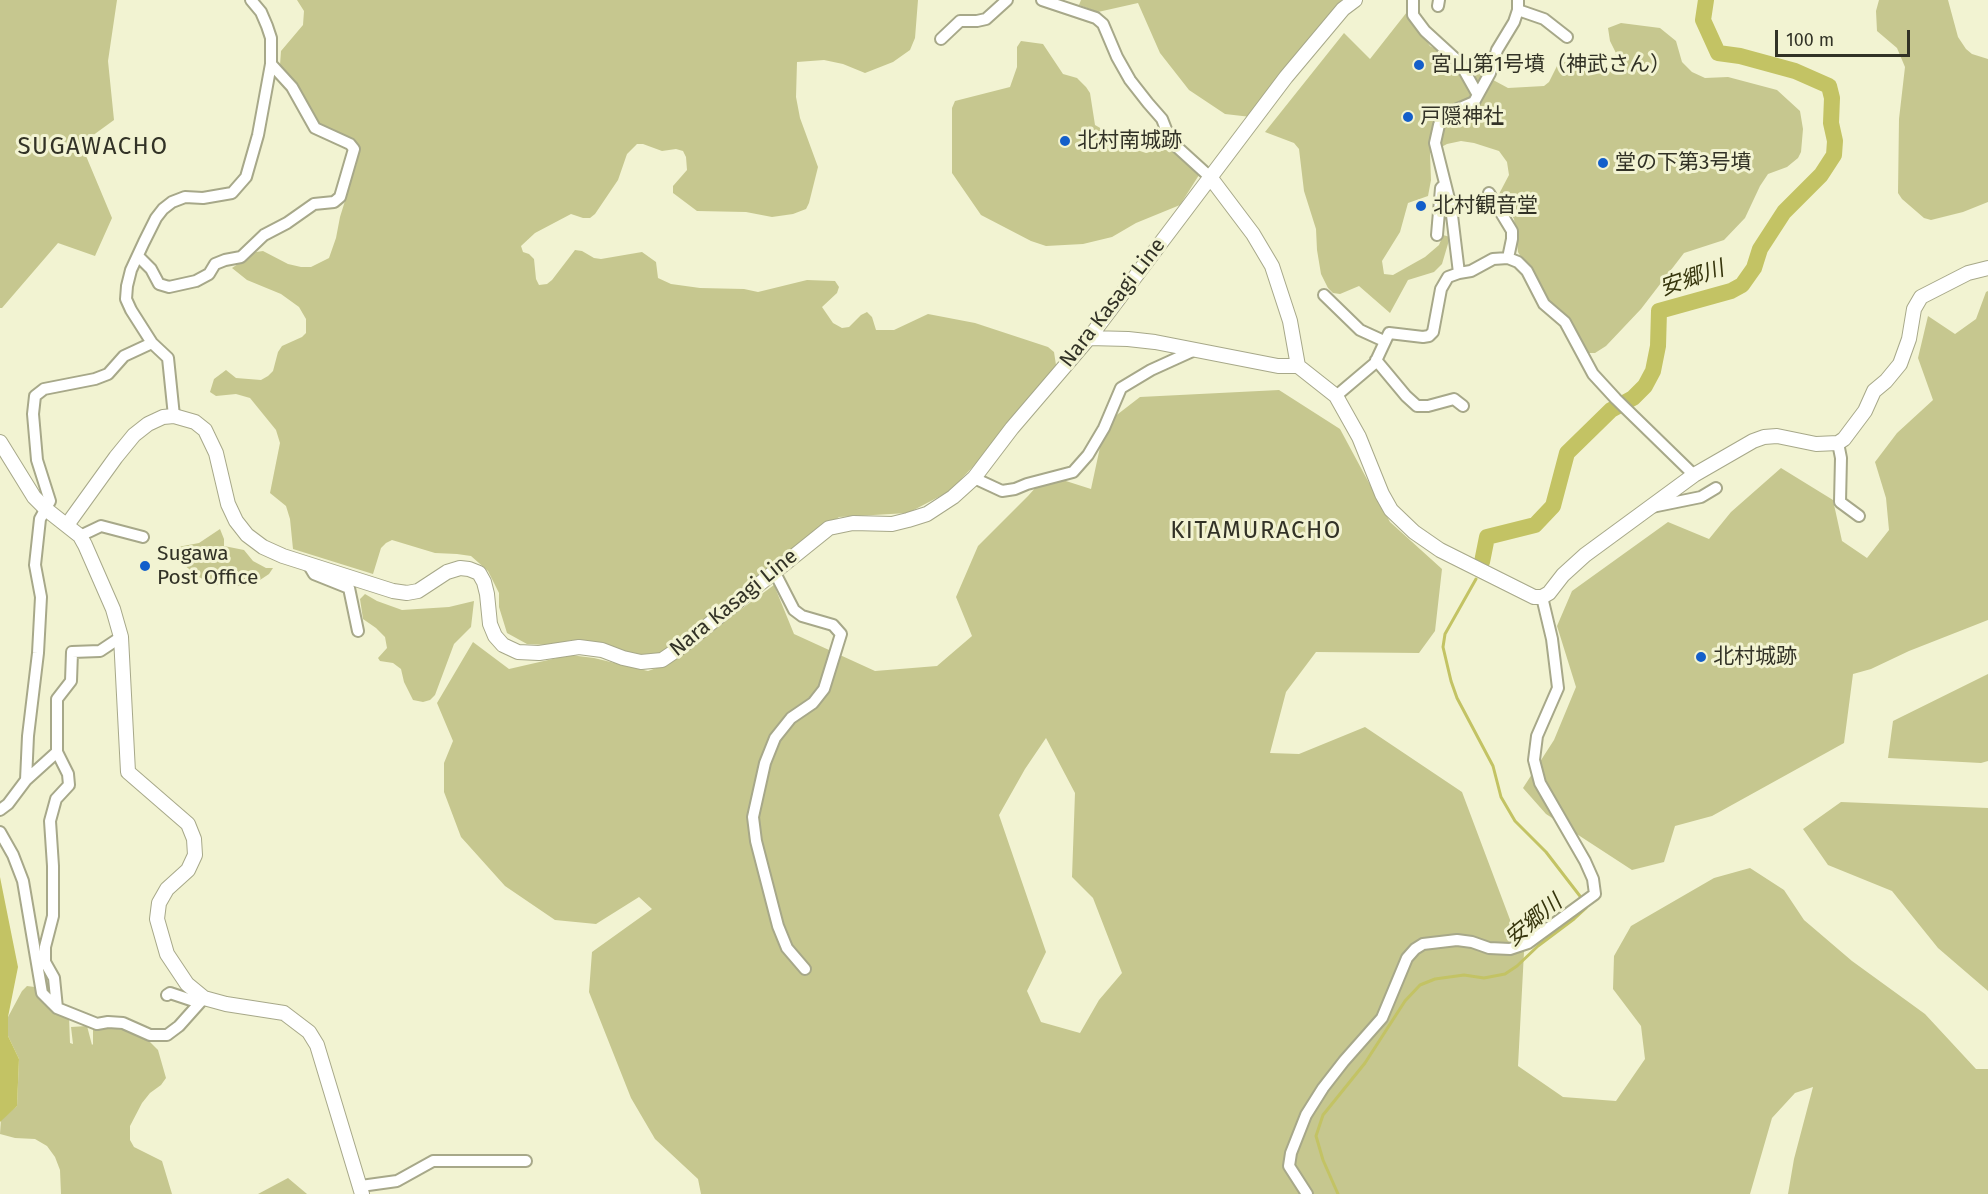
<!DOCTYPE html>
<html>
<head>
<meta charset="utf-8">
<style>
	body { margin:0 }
	#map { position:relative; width:1988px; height:1194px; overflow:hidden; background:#f2f3d2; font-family:"Fira Sans",sans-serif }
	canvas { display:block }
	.scale { position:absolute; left:1775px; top:30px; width:135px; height:27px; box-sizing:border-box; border:3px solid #323226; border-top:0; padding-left:8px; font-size:18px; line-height:21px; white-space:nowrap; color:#323226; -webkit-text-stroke:4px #f2f3d2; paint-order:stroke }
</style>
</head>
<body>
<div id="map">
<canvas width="1988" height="1194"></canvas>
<div class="scale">100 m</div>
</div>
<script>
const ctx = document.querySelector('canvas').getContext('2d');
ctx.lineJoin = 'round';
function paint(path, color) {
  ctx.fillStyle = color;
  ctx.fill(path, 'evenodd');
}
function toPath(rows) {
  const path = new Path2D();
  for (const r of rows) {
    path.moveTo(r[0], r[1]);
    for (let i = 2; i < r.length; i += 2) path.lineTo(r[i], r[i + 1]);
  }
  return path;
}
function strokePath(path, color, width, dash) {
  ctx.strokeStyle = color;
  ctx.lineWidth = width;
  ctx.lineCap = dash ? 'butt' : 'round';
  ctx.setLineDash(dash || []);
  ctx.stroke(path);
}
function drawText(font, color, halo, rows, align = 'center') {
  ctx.font = font + ' "Fira Sans","Noto Sans JP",sans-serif';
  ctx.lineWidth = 6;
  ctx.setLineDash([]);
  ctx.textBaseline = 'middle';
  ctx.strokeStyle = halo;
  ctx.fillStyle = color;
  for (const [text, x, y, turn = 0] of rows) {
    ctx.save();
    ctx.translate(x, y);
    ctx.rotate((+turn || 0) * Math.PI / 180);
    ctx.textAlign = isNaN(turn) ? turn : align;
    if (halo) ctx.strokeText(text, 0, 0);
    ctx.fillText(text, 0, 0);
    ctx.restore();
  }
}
paint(toPath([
	[0,0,117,0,108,61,114,120,81,144,112,218,95,256,58,243,2,308,0,308],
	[297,0,918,0,915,38,910,50,893,62,865,73,843,64,824,60,797,62,796,97,800,118,818,167,809,203,806,209,793,214,772,217,746,212,697,211,673,193,673,186,687,170,686,157,683,151,676,149,662,151,643,144,637,144,627,154,618,180,595,214,590,218,583,218,571,214,535,233,521,246,523,252,529,254,534,259,536,279,539,285,547,284,552,280,575,250,582,251,594,258,601,259,642,252,656,262,658,278,671,284,700,288,744,289,758,292,807,280,835,281,839,287,837,293,822,307,833,323,842,328,849,327,861,315,867,312,872,317,876,330,894,330,928,314,975,323,1048,347,1054,352,1056,365,981,458,950,491,908,513,839,517,763,574,665,654,640,658,573,640,549,645,527,644,507,633,499,607,499,593,488,571,471,556,457,554,435,553,392,540,386,543,381,548,373,574,293,549,290,519,286,506,270,493,280,443,276,430,250,398,236,394,216,396,210,392,214,379,226,370,236,378,261,380,268,376,273,371,278,352,282,346,302,337,306,333,306,319,299,307,281,294,247,280,232,268,256,252,263,251,288,264,301,267,311,267,329,258,336,238,340,217,357,162,356,145,317,126,280,65,281,51,303,25,304,11],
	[1081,0,1342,0,1251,117,1225,114,1189,90,1160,53,1138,3,1098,12,1079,5],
	[1879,0,1948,0,1958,37,1966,49,1972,54,1988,59,1988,202,1963,212,1931,220,1924,218,1902,199,1898,193,1899,119,1905,67,1897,48,1877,31,1876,11],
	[1407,12,1430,46,1508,88,1544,86,1549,82,1558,64,1564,62,1586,70,1607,70,1612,66,1616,53,1610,41,1608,28,1621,23,1660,28,1676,41,1682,62,1692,72,1705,78,1728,77,1777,90,1800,111,1803,129,1801,152,1798,158,1787,167,1768,174,1760,186,1745,218,1724,240,1684,253,1641,309,1606,346,1595,353,1588,353,1567,318,1545,299,1518,252,1514,219,1499,194,1509,175,1507,162,1499,151,1474,143,1461,141,1447,144,1430,153,1431,180,1428,196,1408,203,1400,232,1382,261,1384,274,1393,275,1425,257,1439,245,1443,235,1450,237,1442,264,1434,272,1408,280,1390,313,1359,286,1340,294,1333,293,1328,288,1321,274,1317,250,1316,229,1304,191,1299,149,1294,143,1265,132,1344,33,1370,59],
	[1021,41,1043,44,1063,74,1077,78,1086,87,1090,93,1095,125,1140,151,1146,153,1157,150,1171,150,1199,175,1180,205,1136,223,1112,237,1083,244,1046,246,1031,241,981,215,952,173,952,108,955,101,1010,87,1017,67,1017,47],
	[1988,291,1988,620,1909,651,1871,669,1853,674,1844,743,1712,816,1675,826,1664,862,1632,870,1546,814,1523,788,1554,740,1576,687,1557,626,1572,591,1668,522,1709,539,1731,512,1781,468,1833,500,1842,541,1867,558,1889,530,1886,498,1875,462,1897,433,1933,400,1918,358,1928,316,1955,334,1976,319,1986,292],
	[1279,390,1340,429,1390,522,1442,569,1435,631,1419,653,1316,652,1286,692,1270,753,1299,754,1365,727,1462,792,1512,925,1524,952,1518,1066,1563,1097,1616,1101,1645,1059,1641,1026,1613,989,1614,956,1631,926,1714,878,1750,868,1784,890,1804,920,1852,961,1925,1014,1976,1069,1988,1069,1988,1194,1788,1194,1794,1159,1813,1087,1795,1093,1772,1118,1750,1194,701,1194,698,1179,655,1139,631,1098,589,992,592,952,652,909,639,897,596,924,555,920,505,886,461,837,444,792,444,763,453,741,437,703,473,642,509,669,570,655,594,658,648,671,665,665,774,585,794,634,875,671,937,666,972,636,956,597,978,546,1028,496,1047,475,1091,489,1105,424,1140,397],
	[1046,738,1075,793,1072,877,1093,898,1122,973,1099,1000,1080,1033,1041,1022,1027,991,1046,952,999,815,1025,769],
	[220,529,224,539,224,546,244,550,253,561,266,568,273,568,269,574,251,586,214,585,199,577,168,552,167,549,199,543],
	[365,594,377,601,402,610,449,607,474,601,471,627,454,644,435,695,430,700,423,702,413,700,404,682,401,669,393,663,380,661,378,658,387,648,385,637,376,628,363,619,360,599],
	[1988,674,1988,761,1981,763,1888,758,1893,721],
	[1841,802,1988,808,1988,991,1938,948,1892,891,1828,865,1803,829],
	[27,986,42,988,69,1016,70,1043,73,1044,71,1027,87,1026,92,1045,93,1044,93,1029,109,1028,136,1031,142,1034,158,1050,166,1078,161,1085,150,1093,142,1103,130,1126,130,1140,134,1147,162,1161,172,1194,61,1194,60,1170,55,1157,47,1146,35,1139,15,1138,0,1134,1,1119,17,1106,19,1059,8,1036,8,1017,22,991],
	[288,1178,307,1194,258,1194]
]), '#c6c78f');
paint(toPath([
	[0,877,18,967,8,1017,8,1036,19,1059,17,1106,0,1122]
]), '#c3c364');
strokePath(toPath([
	[1476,579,1445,634,1443,647,1451,681,1457,698,1493,766,1501,797,1515,821,1546,852,1583,900],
	[1338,1194,1323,1160,1316,1136,1323,1115,1365,1063,1405,1001,1420,985,1435,979,1464,975,1484,978,1505,974,1517,966,1538,946,1574,919,1586,908,1585,906]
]), '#c3c364', 3);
strokePath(toPath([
	[1482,562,1487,537,1535,525,1553,506,1567,453,1611,410,1633,398,1645,386,1653,371,1658,346,1659,311,1731,291,1742,285,1754,268,1760,249,1784,212,1821,175,1834,155,1835,141,1831,123,1832,98,1829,86,1795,71,1740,56,1718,53,1703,20,1706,0]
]), '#c3c364', 16);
const minor = toPath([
	[1042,0,1096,18,1103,24,1117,57,1130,80,1148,103,1162,119,1169,137,1177,147,1210,177],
	[1413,0,1413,15,1425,31,1460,63,1478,95],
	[1438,6,1439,0],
	[1518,10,1544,19,1567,37],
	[941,39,960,21,977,21,986,19,1007,0],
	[1489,193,1512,231,1512,239,1508,258],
	[1437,235,1441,188,1443,186],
	[138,256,151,269,159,284,169,287,196,281,209,274,215,264,225,260,241,257,264,235,287,223,314,204,334,202,340,197,354,149,350,144,315,128,292,87,271,64],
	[1459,273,1451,207,1435,143,1439,125,1446,114,1474,102,1490,73,1497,50,1514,22,1518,10,1518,0],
	[1324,295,1360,330,1384,341],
	[1376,360,1406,396,1417,406,1428,406,1454,399,1463,406],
	[1336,396,1375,363,1389,333,1423,337,1429,336,1433,332,1441,289,1448,277,1459,273,1471,271,1493,259,1508,258,1518,262,1527,271,1544,304,1565,322,1593,374,1616,399,1694,475],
	[174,416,168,358,152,343,131,310,126,299,127,286,131,270,144,242,156,218,163,209,172,202,185,197,203,198,232,193,246,177,258,135,271,64,271,38,267,26,261,12,251,0],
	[1838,443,1841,458,1840,502,1859,516],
	[974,478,1002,491,1015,489,1027,484,1073,472,1088,455,1104,428,1121,388,1151,370,1195,350],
	[1652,507,1701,497,1716,488],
	[80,536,101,526,143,537],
	[308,564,314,574,349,588,358,631],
	[774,571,794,610,802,616,833,625,841,634,824,689,813,703,791,718,775,738,765,763,753,817,756,841,778,926,787,948,805,969],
	[26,780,28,736,38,653,41,597,35,565,40,519,50,501,37,460,33,414,35,396,44,389,95,379,108,374,124,356,152,343],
	[0,810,8,804,26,780,57,752],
	[0,832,13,855,23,881,42,993,57,1008,97,1024,108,1022,123,1023,150,1035,167,1035,179,1026,204,998],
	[167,995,170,993,191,1000,200,996],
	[57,1008,54,978,45,962,45,947,53,916,53,866,50,821,56,799,69,785,68,774,57,752,57,699,71,681,72,652,100,651,121,637],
	[361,1186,397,1181,433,1161,526,1161],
	[1307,1194,1289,1166,1291,1153,1306,1115,1323,1088,1344,1061,1382,1018,1407,958,1415,949,1423,944,1457,940,1472,942,1489,948,1510,949,1528,943,1595,894,1593,879,1585,861,1540,783,1534,760,1537,736,1558,688,1552,639,1542,597]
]);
const major = toPath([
	[1210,177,1253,234,1272,266,1290,321,1298,366],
	[1089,338,1128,339,1155,342,1278,366,1298,366,1336,396,1359,437,1382,494,1391,510,1414,532,1440,550,1534,597,1542,597,1549,593,1563,575,1585,555,1694,475,1753,441,1764,437,1777,436,1816,444,1838,443,1844,439,1865,411,1874,391,1886,381,1900,364,1909,339,1914,309,1921,297,1968,273,1988,268],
	[0,442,34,497,47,510,80,536,85,545,113,609,121,637,128,772,188,824,194,839,195,855,188,870,167,889,159,903,157,919,167,954,187,984,204,998,226,1004,284,1013,309,1032,317,1045,362,1194],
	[67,525,116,457,134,435,148,424,163,417,174,416,195,422,205,430,216,453,228,504,236,521,247,535,263,547,283,556,393,591,407,593,418,591,447,572,460,568,469,569,479,573,484,582,487,594,490,624,495,636,503,645,518,652,539,653,579,647,602,650,623,658,641,662,662,660,681,647,829,528,853,523,892,524,908,520,927,514,953,497,974,478,1012,428,1089,338,1286,77,1343,9,1355,0]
]);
strokePath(minor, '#a7a889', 14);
strokePath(major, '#a7a889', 16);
strokePath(minor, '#fff', 10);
strokePath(major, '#fff', 14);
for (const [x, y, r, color] of [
	[1419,65,6,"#135fca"],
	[1408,117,6,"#135fca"],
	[1065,141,6,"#135fca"],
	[1603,163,6,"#135fca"],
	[1421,206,6,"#135fca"],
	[145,566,6,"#135fca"],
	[1701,657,6,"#135fca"]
]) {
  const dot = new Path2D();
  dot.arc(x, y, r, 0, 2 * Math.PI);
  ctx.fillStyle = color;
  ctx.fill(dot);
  strokePath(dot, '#f2f3d2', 2);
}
drawText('21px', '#323226', '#f2f3d2', [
	["宮山第1号墳（神武さん）",1431,65],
	["戸隠神社",1420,117],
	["北村南城跡",1077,141],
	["堂の下第3号墳",1615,163],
	["北村観音堂",1433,206],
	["Sugawa",157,554],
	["Post Office",157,578],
	["北村城跡",1713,657]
], 'left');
drawText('21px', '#323226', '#f2f3d2', [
	["Nara Kasagi Line",1113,303,-52],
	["Nara Kasagi Line",734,603,-39]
]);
drawText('italic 22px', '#37360d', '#f2f3d2', [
	["安郷川",1692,279,-19],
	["安郷川",1534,921,-40]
]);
ctx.letterSpacing = '1.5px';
drawText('24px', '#323226', '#f2f3d2', [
	["SUGAWACHO",93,147],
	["KITAMURACHO",1256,531]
]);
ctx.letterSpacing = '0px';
</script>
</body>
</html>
